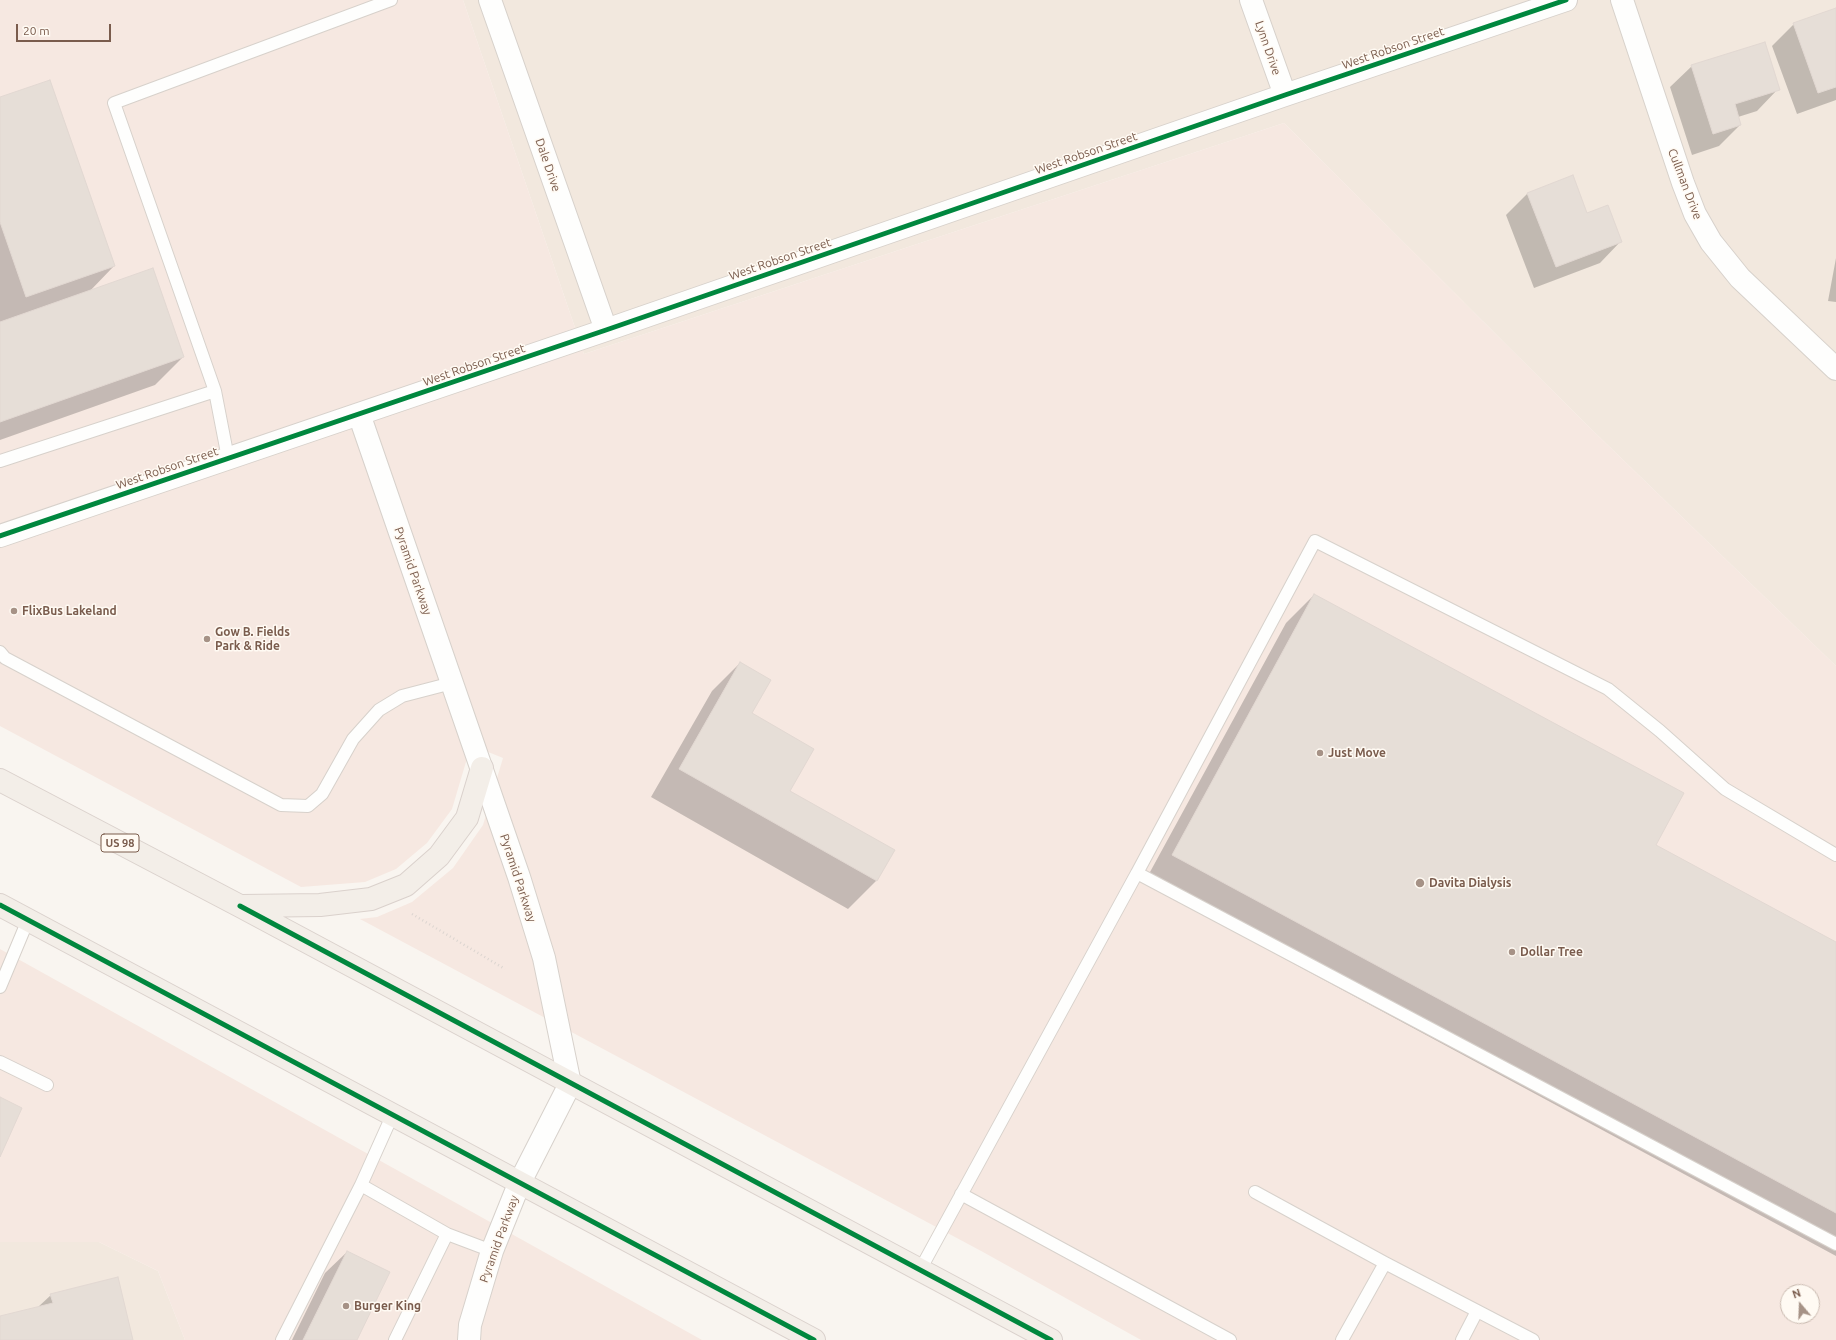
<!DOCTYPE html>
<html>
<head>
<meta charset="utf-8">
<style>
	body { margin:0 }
	#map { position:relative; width:1836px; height:1340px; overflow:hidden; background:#f9f5f0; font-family:Ubuntu,sans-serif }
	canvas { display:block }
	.north { position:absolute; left:1780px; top:1284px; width:40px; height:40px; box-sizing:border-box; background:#fffaf3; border:1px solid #cabbb1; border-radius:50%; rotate:341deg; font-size:11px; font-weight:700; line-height:16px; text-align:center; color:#7a5c4d }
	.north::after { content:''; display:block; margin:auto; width:14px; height:18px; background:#a69286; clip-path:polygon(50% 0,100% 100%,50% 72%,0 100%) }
	.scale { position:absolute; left:16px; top:24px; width:95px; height:18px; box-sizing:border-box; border:2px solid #7a5c4d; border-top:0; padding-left:5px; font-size:12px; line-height:14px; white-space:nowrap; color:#7a5c4d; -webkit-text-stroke:3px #fffaf3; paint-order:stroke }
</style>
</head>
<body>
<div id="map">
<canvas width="1836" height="1340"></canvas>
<div class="north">N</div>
<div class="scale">20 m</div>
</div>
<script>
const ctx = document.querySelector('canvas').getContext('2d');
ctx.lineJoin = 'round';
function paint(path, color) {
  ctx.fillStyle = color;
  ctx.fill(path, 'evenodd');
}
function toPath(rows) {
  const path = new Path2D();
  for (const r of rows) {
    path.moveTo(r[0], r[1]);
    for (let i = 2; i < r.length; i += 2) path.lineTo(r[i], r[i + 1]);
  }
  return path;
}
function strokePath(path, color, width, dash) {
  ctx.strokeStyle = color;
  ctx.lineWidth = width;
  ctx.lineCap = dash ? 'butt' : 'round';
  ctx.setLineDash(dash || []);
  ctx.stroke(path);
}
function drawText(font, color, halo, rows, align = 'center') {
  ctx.font = font + ' Ubuntu,sans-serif';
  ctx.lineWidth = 3;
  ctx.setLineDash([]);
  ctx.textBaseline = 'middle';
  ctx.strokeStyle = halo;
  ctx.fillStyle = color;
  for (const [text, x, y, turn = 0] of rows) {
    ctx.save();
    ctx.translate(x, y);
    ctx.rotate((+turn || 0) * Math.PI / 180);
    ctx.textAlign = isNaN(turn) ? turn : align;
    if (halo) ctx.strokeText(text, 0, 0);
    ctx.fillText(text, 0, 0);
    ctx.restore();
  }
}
paint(toPath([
	[463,0,1836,0,1836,666,1586,424,1284,123,584,354],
	[0,1242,99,1242,158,1271,185,1340,0,1340]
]), '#f2e8de');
paint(toPath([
	[0,0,463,0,584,354,1284,123,1586,424,1836,666,1836,1340,1141,1340,983,1252,360,919,377,917,412,902,453,868,483,825,503,758,471,745,452,809,427,843,396,869,365,882,301,887,0,726],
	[1788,1292,1812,1292,1812,1316,1788,1316],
	[0,949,702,1340,185,1340,158,1271,99,1242,0,1242]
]), '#f6e8e1');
paint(toPath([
	[1836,9,1836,100,1797,114,1772,46,1794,24],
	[1692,66,1778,89,1757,111,1738,117,1740,125,1719,146,1692,155,1670,87],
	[0,98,114,266,88,293,183,357,155,385,0,440],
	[1528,193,1587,214,1621,241,1600,263,1534,288,1506,215],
	[1836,258,1836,302,1828,301],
	[1314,595,1654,845,1836,943,1836,1256,1144,883,1286,623],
	[740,663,751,714,789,791,894,851,876,881,848,909,651,797,712,691],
	[347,1252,356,1340,292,1340,325,1273],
	[51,1295,132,1340,0,1340,0,1317,37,1308]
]), '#0003');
const building = toPath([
	[1836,8,1836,87,1818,93,1793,23,1836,8],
	[1765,42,1780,90,1735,104,1741,125,1713,134,1691,65,1765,42],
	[50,80,115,266,26,297,0,222,0,97,50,80],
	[1573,175,1587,213,1608,205,1622,242,1556,267,1527,193,1573,175],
	[153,268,184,357,0,422,0,322,153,268],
	[1314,594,1684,793,1656,845,1836,942,1836,1213,1172,855,1314,594],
	[740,662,771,680,752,713,814,749,790,791,895,850,877,881,679,769,740,662],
	[0,1097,22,1108,0,1157,0,1097],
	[347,1251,390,1272,357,1340,303,1340,347,1251],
	[118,1277,133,1340,0,1340,0,1316,53,1303,50,1294,118,1277]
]);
paint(building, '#e6ded7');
strokePath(building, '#e2d8d2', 1);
const service = toPath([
	[215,391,228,458],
	[0,461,215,391,114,103,391,0],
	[0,652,5,658,281,805,308,806,322,794,353,739,379,710,402,696,452,683],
	[1137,873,1315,541,1608,689,1660,731,1725,789,1836,855],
	[0,987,28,920],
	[0,1062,47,1085],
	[361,1185,392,1116],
	[1255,1192,1385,1263,1533,1340],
	[961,1194,1230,1340],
	[920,1270,1137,873,1836,1244],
	[282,1340,361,1185,447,1234,492,1251],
	[395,1340,447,1234],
	[1342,1340,1385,1263],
	[1462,1340,1477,1311]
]);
const minor = toPath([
	[490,0,606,330],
	[1251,0,1285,95],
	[1622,0,1683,183,1695,214,1711,242,1740,278,1836,369],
	[359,414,519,877,544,958,570,1084,519,1184,492,1251,470,1325,469,1340],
	[0,536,606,330,1285,95,1566,0]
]);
const primary = toPath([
	[0,780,240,906,1051,1340],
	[0,905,814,1340],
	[242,906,320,905,371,899,406,885,439,856,467,818,482,768]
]);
strokePath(service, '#d7d1cb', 14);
strokePath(minor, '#d7d1cb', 24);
strokePath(primary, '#dad1cc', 24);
strokePath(toPath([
	[412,914,505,969]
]), '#dcd5d0', 2.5, [1, 3]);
strokePath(service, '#fefefd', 12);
strokePath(minor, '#fefefd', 22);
strokePath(primary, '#f3eee8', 22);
strokePath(toPath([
	[0,536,606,330,1285,95,1566,0],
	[0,905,814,1340],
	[240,906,1051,1340]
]), '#00873e', 5);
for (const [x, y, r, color] of [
	[14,611,4,"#a69286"],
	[207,639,4,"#a69286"],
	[1320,753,4,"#a69286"],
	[1420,883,5,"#a69286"],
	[1512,952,4,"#a69286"],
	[346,1306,4,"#a69286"]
]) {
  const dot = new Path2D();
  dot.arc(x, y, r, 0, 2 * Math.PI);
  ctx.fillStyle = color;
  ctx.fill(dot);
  strokePath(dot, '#fffaf3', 1.5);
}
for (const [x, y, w] of [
	[120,843,38]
]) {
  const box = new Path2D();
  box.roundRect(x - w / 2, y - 9, w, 18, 3);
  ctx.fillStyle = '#fffaf3';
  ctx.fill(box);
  strokePath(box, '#7a5c4d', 1);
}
drawText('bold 11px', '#7a5c4d', null, [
	["US 98",120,843]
]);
drawText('12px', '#7a5c4d', '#fffaf3', [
	["Lynn Drive",1268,48,71],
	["West Robson Street",1393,48,-19],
	["West Robson Street",1086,153,-19],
	["Dale Drive",548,165,71],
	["Cullman Drive",1685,184,69],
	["West Robson Street",780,259,-19],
	["West Robson Street",474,365,-19],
	["West Robson Street",167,468,-19],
	["Pyramid Parkway",413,571,71],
	["Pyramid Parkway",518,878,72],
	["Pyramid Parkway",499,1239,-70]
]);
drawText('bold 12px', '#7a5c4d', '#fffaf3', [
	["FlixBus Lakeland",22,611],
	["Gow B. Fields",215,632],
	["Park & Ride",215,646],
	["Just Move",1328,753],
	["Davita Dialysis",1429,883],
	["Dollar Tree",1520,952],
	["Burger King",354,1306]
], 'left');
</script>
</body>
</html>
